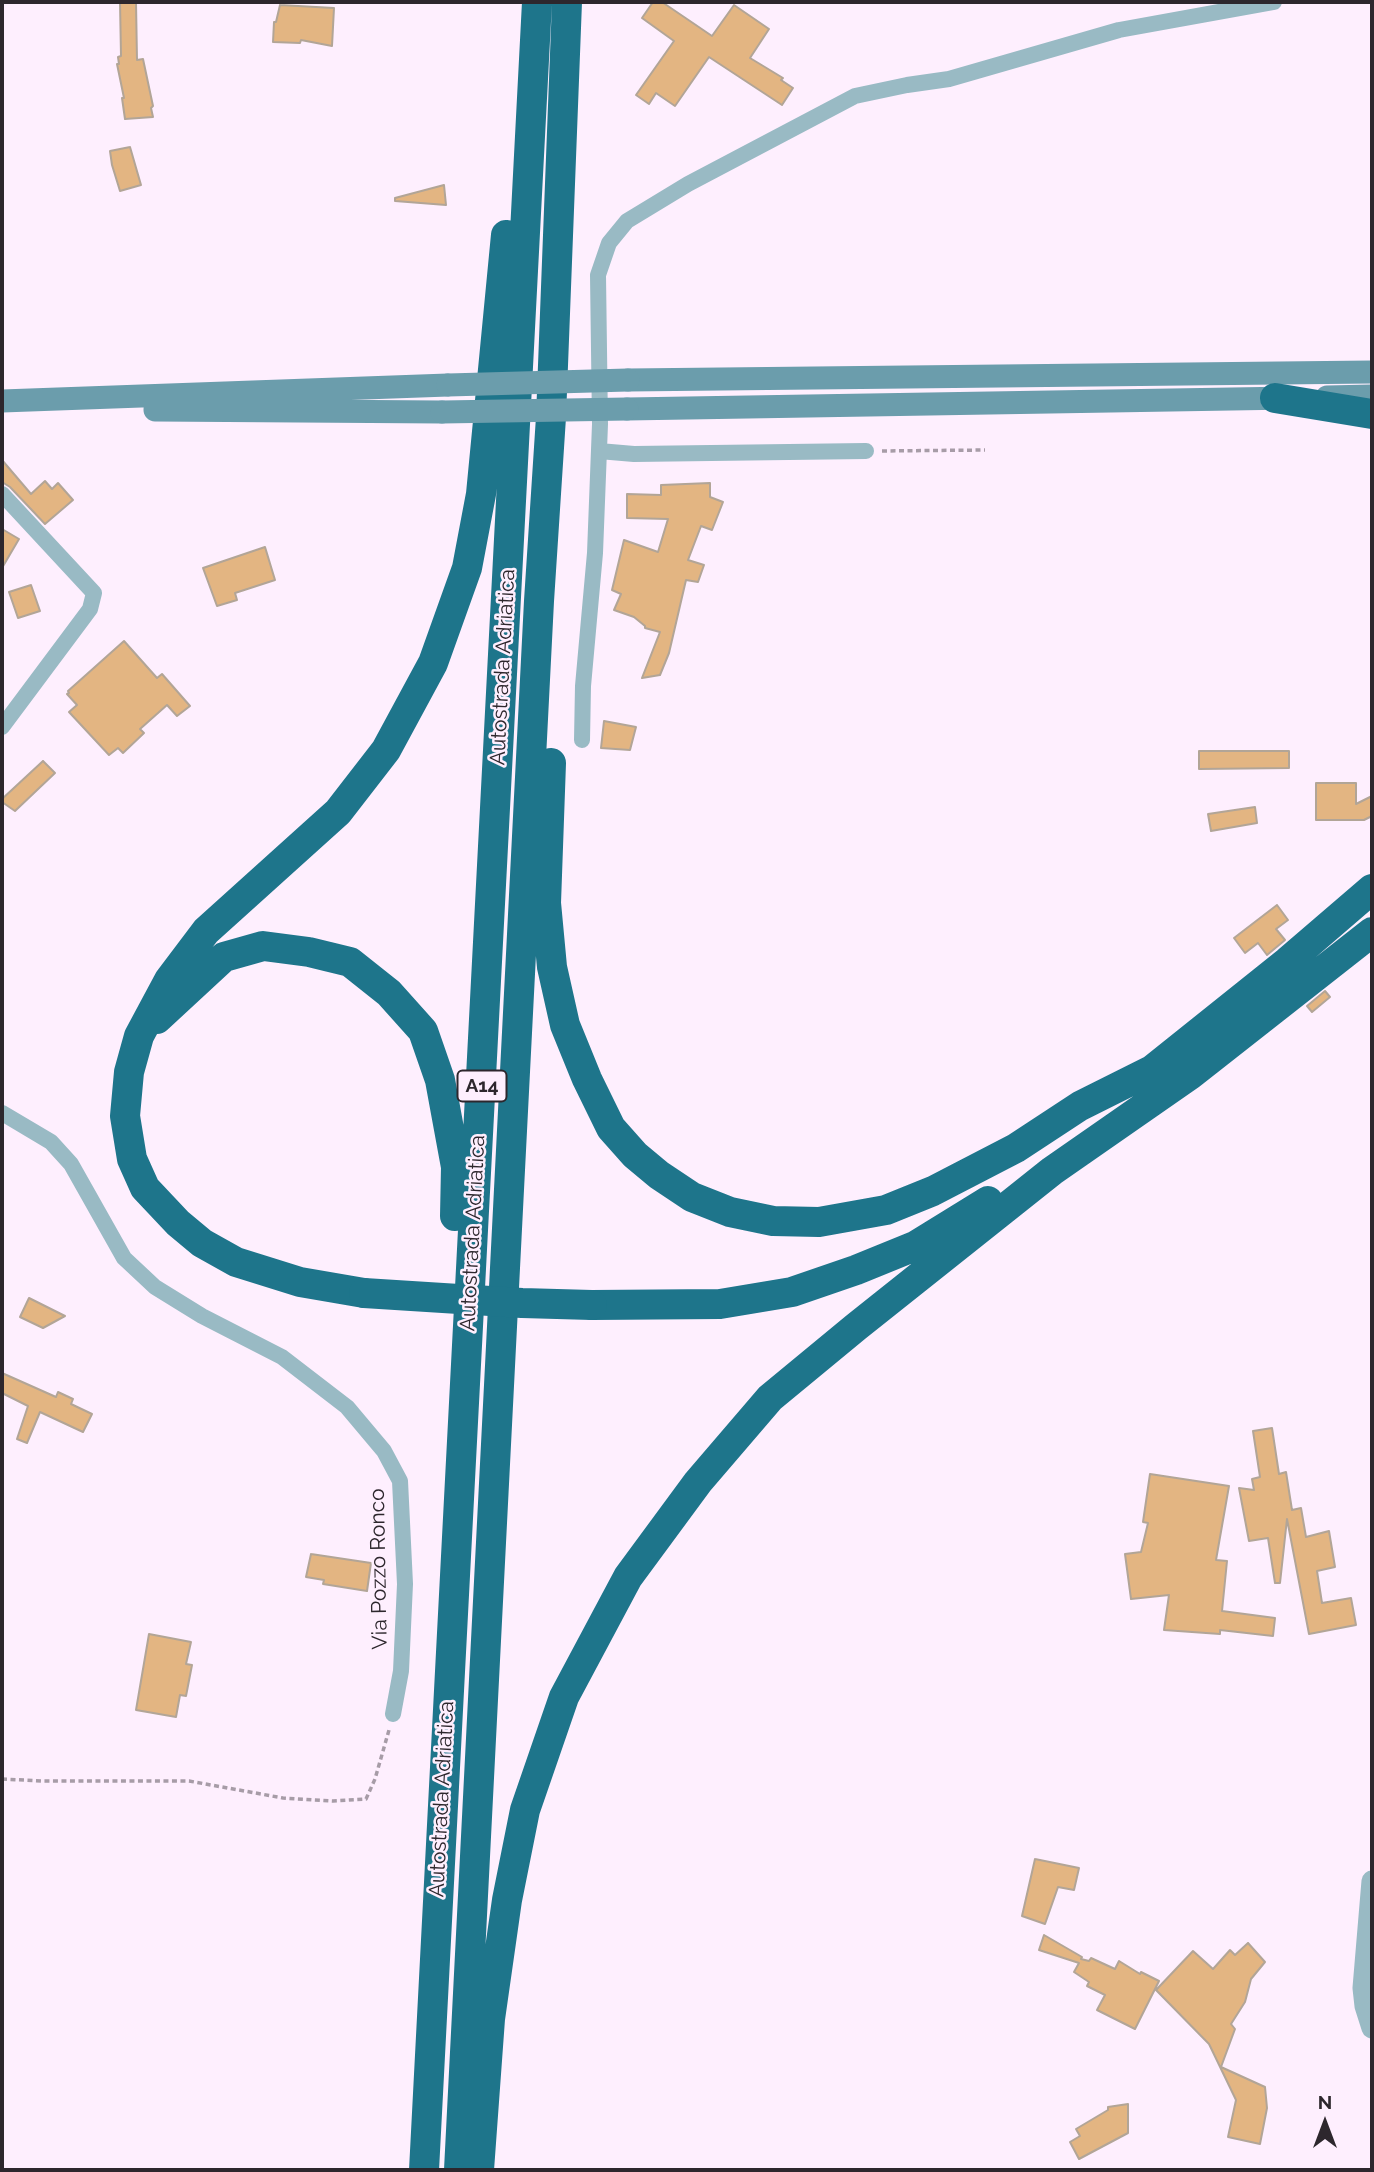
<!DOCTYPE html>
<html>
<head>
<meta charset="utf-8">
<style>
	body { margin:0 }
	#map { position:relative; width:1374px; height:2172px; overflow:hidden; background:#feeffe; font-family:Raleway,sans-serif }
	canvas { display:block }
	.frame { position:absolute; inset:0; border:4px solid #2d272d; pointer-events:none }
	.north { position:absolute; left:1290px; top:2088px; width:70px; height:70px; -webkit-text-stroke:5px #feeffe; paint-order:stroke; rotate:0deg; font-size:19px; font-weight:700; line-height:28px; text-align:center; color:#2d272d }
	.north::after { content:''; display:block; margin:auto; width:24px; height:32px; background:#2d272d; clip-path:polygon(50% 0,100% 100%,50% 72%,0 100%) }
</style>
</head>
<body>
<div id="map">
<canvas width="1374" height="2172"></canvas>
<div class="frame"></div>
<div class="north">N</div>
</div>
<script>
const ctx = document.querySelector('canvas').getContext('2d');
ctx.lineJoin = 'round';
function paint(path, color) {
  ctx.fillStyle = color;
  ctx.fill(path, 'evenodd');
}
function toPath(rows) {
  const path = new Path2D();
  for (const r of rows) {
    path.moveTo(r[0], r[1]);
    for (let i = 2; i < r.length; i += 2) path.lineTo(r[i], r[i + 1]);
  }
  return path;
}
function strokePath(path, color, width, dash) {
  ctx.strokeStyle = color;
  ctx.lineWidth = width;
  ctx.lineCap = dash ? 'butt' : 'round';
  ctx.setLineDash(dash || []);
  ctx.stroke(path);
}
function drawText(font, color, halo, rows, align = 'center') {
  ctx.font = font + ' Raleway,sans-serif';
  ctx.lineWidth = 5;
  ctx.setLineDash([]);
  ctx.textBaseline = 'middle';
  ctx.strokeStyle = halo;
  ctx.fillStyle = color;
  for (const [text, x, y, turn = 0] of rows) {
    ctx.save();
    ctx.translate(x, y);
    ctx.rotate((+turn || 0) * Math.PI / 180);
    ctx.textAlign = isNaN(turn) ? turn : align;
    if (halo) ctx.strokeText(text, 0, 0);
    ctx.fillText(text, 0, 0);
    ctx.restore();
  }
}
const building = toPath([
	[120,2,136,2,137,60,143,59,153,106,151,108,153,117,125,119,122,98,124,98,117,64,119,64,118,57,121,56,120,2],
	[653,2,662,2,712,36,734,5,769,29,750,58,783,78,781,80,793,88,782,105,709,57,675,106,656,93,649,104,636,95,674,41,642,18,653,2],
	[280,5,334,8,332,46,301,40,300,43,273,42,274,22,276,22,280,5],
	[130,147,141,185,120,191,112,165,110,151,130,147],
	[444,185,446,205,395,201,395,198,444,185],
	[2,460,31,494,45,481,52,489,58,483,73,500,45,524,10,487,2,482,2,460],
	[710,483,710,497,723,502,712,530,701,526,688,560,704,565,698,582,686,580,669,653,660,675,642,678,660,632,645,628,645,626,634,617,614,610,621,594,612,590,624,540,658,552,668,519,627,518,627,494,661,495,661,485,710,483],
	[2,529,19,539,2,568,2,529],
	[265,547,275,580,235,593,237,600,217,606,203,568,265,547],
	[31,585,40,611,18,618,9,592,31,585],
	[124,641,157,678,162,674,190,706,177,716,167,705,140,729,144,733,123,753,118,748,109,755,69,712,77,705,67,694,69,693,68,691,124,641],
	[604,721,636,727,630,750,601,748,604,721],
	[1199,751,1289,751,1289,768,1199,769,1199,751],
	[43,761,55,773,15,811,2,802,2,799,43,761],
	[1316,783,1356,783,1356,804,1372,796,1372,816,1364,820,1316,820,1316,783],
	[1255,807,1257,823,1211,831,1208,814,1255,807],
	[1277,905,1288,920,1276,929,1285,940,1267,955,1258,943,1245,953,1234,938,1277,905],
	[1325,991,1330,997,1312,1012,1307,1006,1325,991],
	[29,1298,65,1316,43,1328,20,1317,29,1298],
	[2,1373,56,1397,58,1392,73,1399,71,1404,92,1414,83,1432,40,1412,27,1443,17,1439,28,1406,2,1393,2,1373],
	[1272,1428,1279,1474,1286,1472,1292,1510,1301,1508,1306,1537,1329,1531,1335,1567,1317,1571,1322,1603,1351,1598,1356,1625,1309,1634,1287,1519,1280,1583,1275,1583,1268,1538,1249,1541,1239,1488,1254,1490,1252,1479,1260,1477,1253,1431,1272,1428],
	[1150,1474,1229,1486,1216,1560,1227,1561,1222,1611,1275,1618,1273,1636,1220,1630,1220,1634,1164,1630,1169,1595,1131,1599,1125,1554,1141,1552,1148,1523,1143,1522,1150,1474],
	[311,1554,371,1563,367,1591,323,1584,324,1580,306,1577,311,1554],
	[149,1634,191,1642,186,1664,192,1665,186,1696,180,1695,176,1717,136,1710,149,1634],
	[1035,1859,1079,1868,1074,1890,1058,1887,1045,1924,1022,1916,1035,1859],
	[1044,1935,1082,1957,1081,1959,1089,1961,1091,1958,1115,1969,1119,1961,1140,1974,1141,1972,1159,1981,1135,2029,1097,2010,1105,1995,1087,1986,1089,1982,1074,1972,1079,1963,1039,1950,1044,1935],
	[1248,1943,1265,1962,1251,1979,1245,2002,1231,2024,1235,2029,1221,2067,1265,2087,1267,2108,1260,2144,1228,2137,1236,2100,1209,2044,1156,1990,1193,1951,1213,1969,1230,1950,1235,1955,1248,1943],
	[1128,2104,1128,2133,1079,2159,1070,2142,1080,2136,1076,2129,1108,2110,1108,2107,1128,2104]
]);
paint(building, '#e3b582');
strokePath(building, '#b2a597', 2);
strokePath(toPath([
	[882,451,985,450],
	[2,1779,43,1781,189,1781,283,1798,333,1801,366,1799,375,1779,389,1730]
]), '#a79ca7', 3.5, [5, 3.5]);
strokePath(toPath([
	[599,451,634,454,866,451],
	[2,494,94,593,90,609,2,727],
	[582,740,583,686,595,553,600,424,598,275,609,243,627,221,688,184,855,96,907,85,949,79,1119,30,1274,2],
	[2,1113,51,1142,71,1164,124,1258,155,1287,202,1316,282,1357,347,1407,384,1451,400,1481,405,1584,401,1671,393,1714]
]), '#99bac4', 16);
strokePath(toPath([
	[1372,1881,1363,1988,1365,2006,1372,2028]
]), '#99bac4', 21);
strokePath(toPath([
	[628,380,1372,372],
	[1327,397,1372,396],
	[2,401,448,385],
	[627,409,1292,398],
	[155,410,442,412]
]), '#6b9dac', 23);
strokePath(toPath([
	[1275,398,1372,414],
	[551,763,546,903,552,967,565,1025,587,1079,611,1128,635,1155,659,1175,692,1197,730,1212,773,1221,819,1222,886,1210,933,1191,1016,1148,1080,1106,1152,1070,1287,962,1372,889],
	[157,1019,224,957,263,946,309,952,350,962,389,993,423,1031,440,1080,456,1167,455,1216],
	[364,1293,300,1282,236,1262,202,1243,178,1223,145,1188,132,1159,125,1116,129,1072,139,1036,169,980,206,931,338,812,386,750,433,663,467,568,481,494,506,235],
	[592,1305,720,1304,792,1292,856,1270,915,1246,988,1201],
	[424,2170,537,2],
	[459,2170,539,601,551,417,567,2],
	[479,2170,490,2019,507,1900,525,1810,564,1697,628,1577,698,1482,770,1398,856,1327,1052,1171,1190,1075,1372,932]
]), '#1e758b', 30);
strokePath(toPath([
	[448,385,628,380],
	[442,412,627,409]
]), '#6b9dac', 23);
strokePath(toPath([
	[364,1293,522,1303,592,1305]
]), '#1e758b', 30);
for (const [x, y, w] of [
	[482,1086,49]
]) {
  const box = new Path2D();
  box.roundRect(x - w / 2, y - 15.5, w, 31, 5);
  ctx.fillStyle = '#feeffe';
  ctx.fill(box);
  strokePath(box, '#2d272d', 2);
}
drawText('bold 19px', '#2d272d', null, [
	["A14",482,1086]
]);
drawText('21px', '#2d272d', '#feeffe', [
	["Autostrada Adriatica",503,667,-87],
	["Autostrada Adriatica",473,1233,-87],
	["Via Pozzo Ronco",379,1569,-91],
	["Autostrada Adriatica",442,1799,-87]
]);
</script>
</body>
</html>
